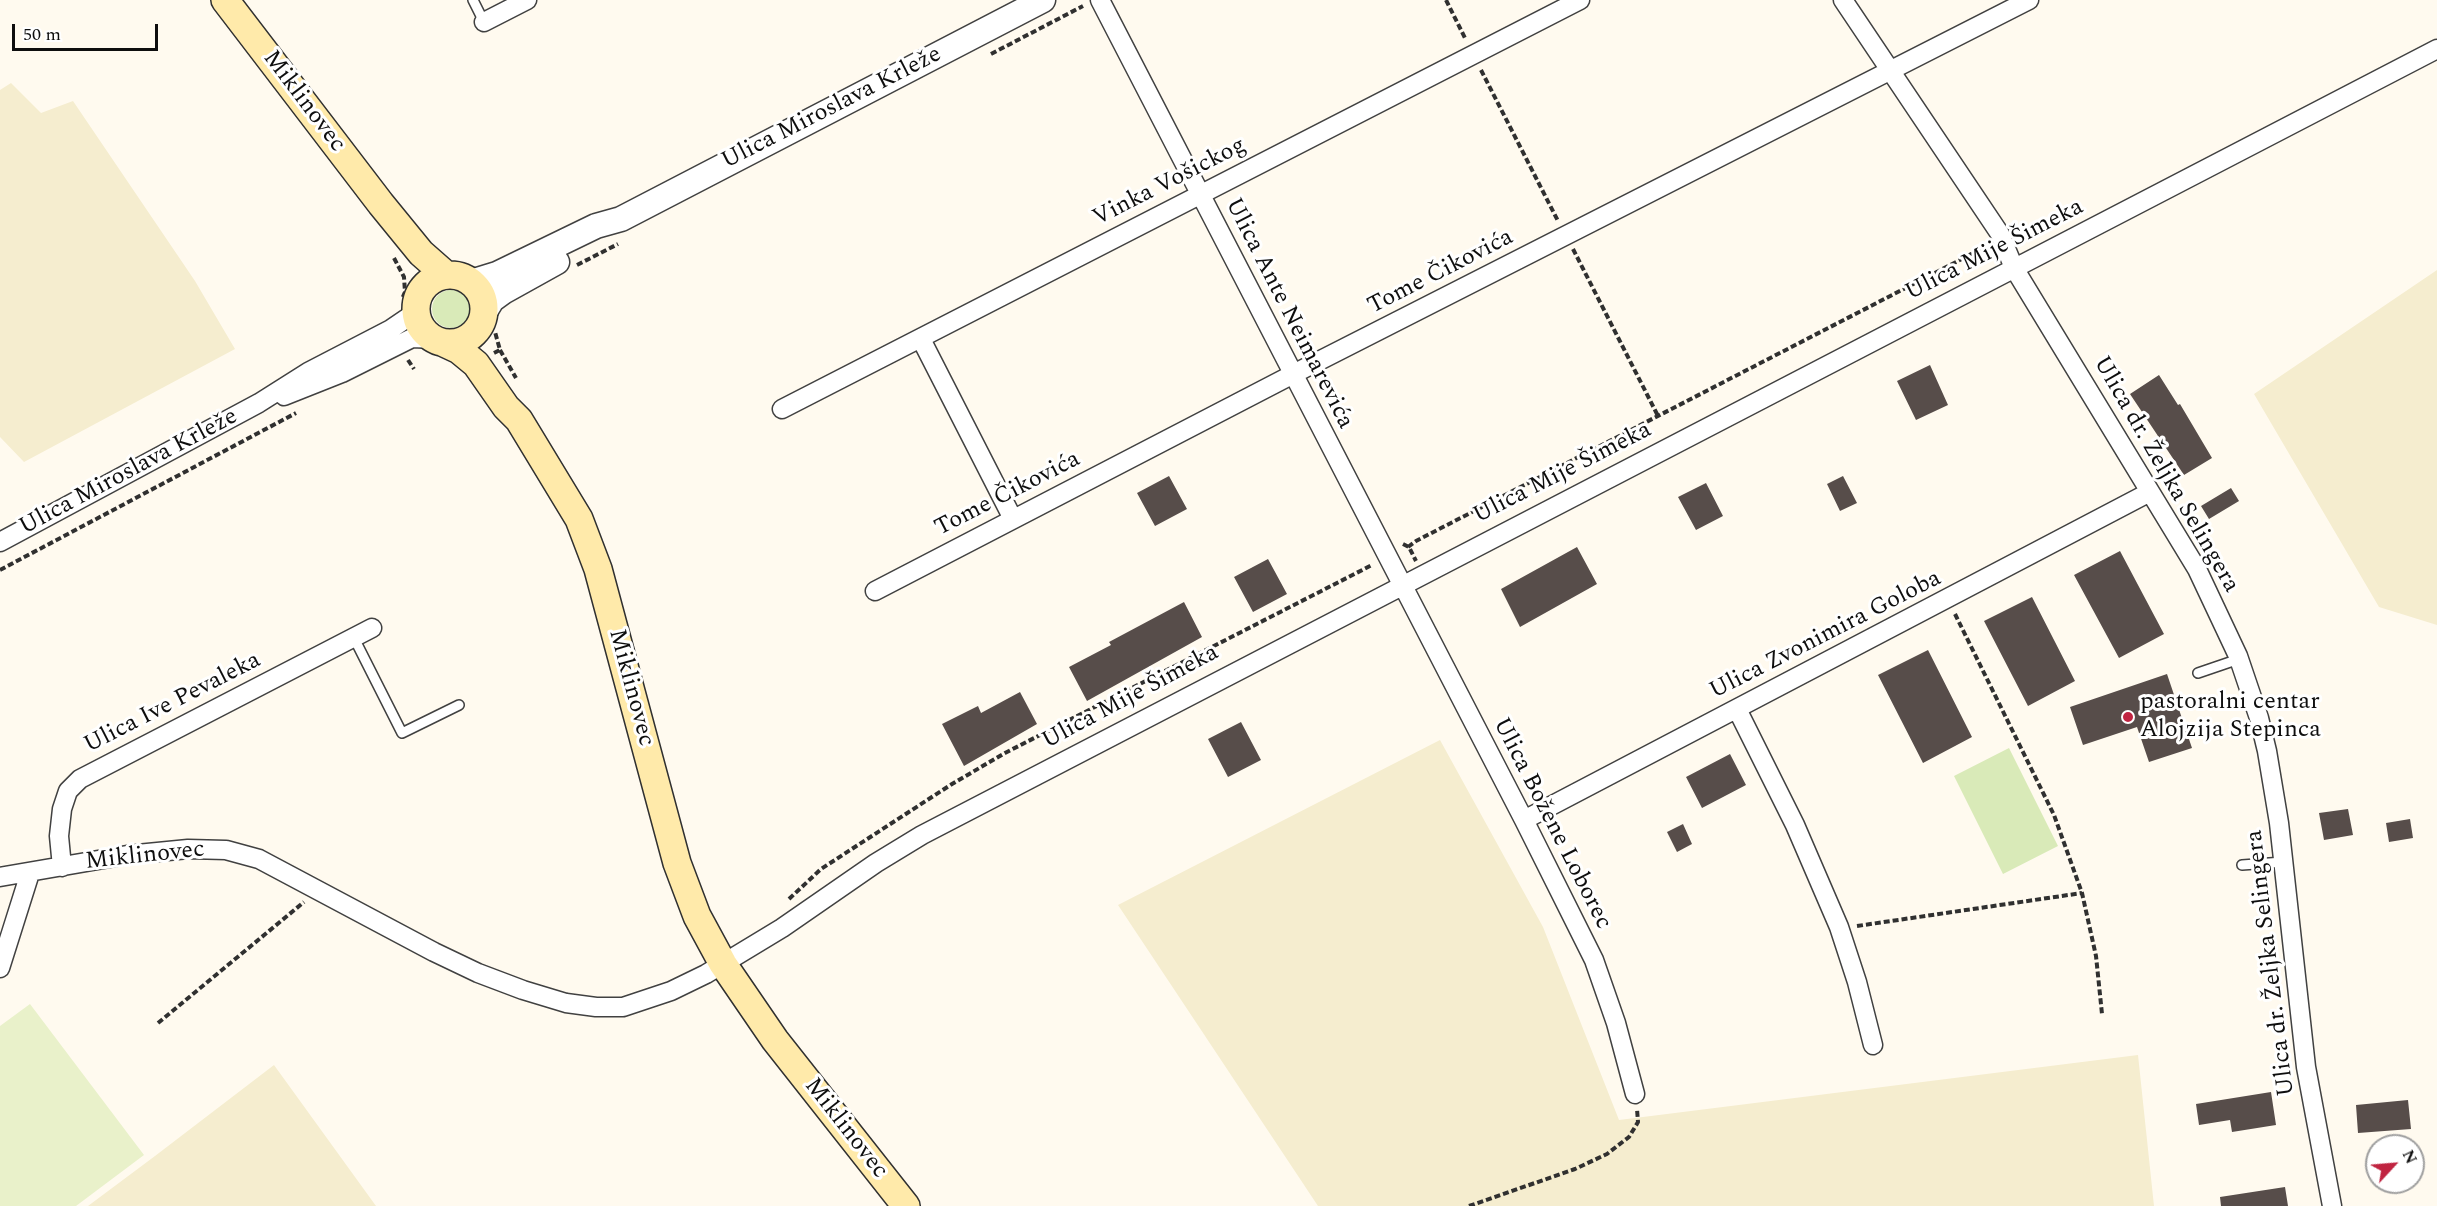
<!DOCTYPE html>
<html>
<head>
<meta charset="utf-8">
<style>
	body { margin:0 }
	#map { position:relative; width:2437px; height:1206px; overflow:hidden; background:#fffaef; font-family:Spectral,serif }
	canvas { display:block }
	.north { position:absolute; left:2365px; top:1134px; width:60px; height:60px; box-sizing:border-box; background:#fff; border:2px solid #9f9f9f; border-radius:50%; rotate:64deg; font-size:16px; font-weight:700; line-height:24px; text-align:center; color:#0e0e0e }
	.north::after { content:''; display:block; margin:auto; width:21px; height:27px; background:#c02441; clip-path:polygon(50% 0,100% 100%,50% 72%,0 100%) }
	.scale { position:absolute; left:12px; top:24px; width:146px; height:27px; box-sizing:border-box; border:3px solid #0e0e0e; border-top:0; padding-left:8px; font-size:18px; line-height:21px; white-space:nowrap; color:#0e0e0e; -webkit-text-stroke:4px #fff; paint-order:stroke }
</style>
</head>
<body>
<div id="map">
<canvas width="2437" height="1206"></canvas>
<div class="north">N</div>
<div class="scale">50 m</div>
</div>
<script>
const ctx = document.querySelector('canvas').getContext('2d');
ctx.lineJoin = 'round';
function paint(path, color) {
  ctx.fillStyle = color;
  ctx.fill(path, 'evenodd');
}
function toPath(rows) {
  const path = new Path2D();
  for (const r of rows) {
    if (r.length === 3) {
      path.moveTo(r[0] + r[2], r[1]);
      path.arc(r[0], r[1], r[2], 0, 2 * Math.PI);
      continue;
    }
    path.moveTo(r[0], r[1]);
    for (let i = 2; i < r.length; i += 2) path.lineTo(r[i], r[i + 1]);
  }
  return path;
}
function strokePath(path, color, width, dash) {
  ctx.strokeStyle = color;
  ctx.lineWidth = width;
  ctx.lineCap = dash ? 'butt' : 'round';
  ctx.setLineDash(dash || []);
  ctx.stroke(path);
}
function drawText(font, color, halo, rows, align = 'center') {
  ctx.font = font + ' Spectral,serif';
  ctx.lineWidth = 6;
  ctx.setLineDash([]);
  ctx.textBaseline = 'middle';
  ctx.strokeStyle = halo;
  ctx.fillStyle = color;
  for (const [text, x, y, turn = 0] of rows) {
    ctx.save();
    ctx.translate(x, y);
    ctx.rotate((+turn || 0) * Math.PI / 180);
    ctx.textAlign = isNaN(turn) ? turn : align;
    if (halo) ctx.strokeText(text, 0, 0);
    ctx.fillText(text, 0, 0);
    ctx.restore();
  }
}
paint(toPath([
	[11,83,41,113,73,101,195,281,235,349,24,462,0,437,0,90],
	[2437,270,2437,625,2379,607,2254,394],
	[1440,740,1543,927,1619,1120,2138,1055,2154,1206,1318,1206,1118,905],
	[274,1065,376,1206,88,1206,155,1156]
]), '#f5edcf');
paint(toPath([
	[451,309,19],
	[2009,748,2058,846,2003,874,1954,776]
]), '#d9eab8');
paint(toPath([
	[30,1004,144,1155,76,1206,0,1206,0,1026]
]), '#e9f1ca');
paint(toPath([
	[1930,365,1948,405,1916,420,1897,381],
	[2159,375,2178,405,2180,404,2212,458,2184,475,2130,394],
	[1169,476,1187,509,1155,526,1137,493],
	[1843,476,1857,503,1840,511,1827,484],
	[1706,483,1723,516,1696,530,1678,497],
	[2231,488,2239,501,2209,519,2201,506],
	[1577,547,1597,584,1520,627,1501,589],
	[2120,551,2164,634,2119,658,2074,575],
	[1268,559,1287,594,1253,612,1234,577],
	[2032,597,2075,681,2028,706,1984,621],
	[1184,602,1202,637,1087,701,1069,667,1111,645,1109,642],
	[1928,650,1972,737,1923,763,1878,675],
	[2167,674,2192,748,2149,762,2137,727,2083,745,2070,707],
	[1020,692,1037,724,964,766,942,724,978,706,981,713],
	[1241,722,1261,760,1228,777,1208,739],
	[1730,754,1746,785,1702,808,1686,777],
	[2348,809,2353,835,2324,840,2319,813],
	[2410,819,2413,838,2389,842,2386,823],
	[1683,824,1692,844,1677,852,1667,832],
	[2271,1092,2276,1125,2232,1132,2230,1120,2199,1125,2196,1104],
	[2408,1100,2411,1129,2358,1133,2356,1105],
	[2285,1187,2288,1206,2221,1206,2220,1197]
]), '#574d4a');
const service = toPath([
	[473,0,484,22],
	[354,638,402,733,459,705],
	[2198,673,2239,659],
	[2242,865,2283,862]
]);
const minor = toPath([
	[1100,0,1524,820,1594,960,1616,1023,1635,1094],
	[1843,0,2000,234,2014,268,2197,569,2238,656,2259,718,2267,751,2279,823,2306,1067,2332,1206],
	[484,22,527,0],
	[921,339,1013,519],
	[284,396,342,373,412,338,435,339],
	[782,409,1580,0],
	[0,542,259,403,308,372,391,329,416,312],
	[875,591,1307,367,2029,0],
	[1737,709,1795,825,1839,927,1857,982,1873,1045],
	[1524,820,2150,492],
	[62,867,59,836,62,809,68,791,80,779,372,628],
	[0,877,127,855,188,849,226,850,259,859,434,952,478,973,523,990,566,1003,596,1007,623,1007,671,991,706,974,782,928,876,863,922,835,2437,49],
	[0,968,30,873]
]);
const tertiary = toPath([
	[471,282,497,274,596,226,621,219,1043,0],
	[483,315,492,300,503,292,557,262]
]);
const secondary = toPath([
	[225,0,381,204,421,253,446,275],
	[450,309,34],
	[444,343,459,350,476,364,506,407,519,420,579,519,598,569,677,863,697,916,723,964,775,1040,906,1206]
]);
strokePath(service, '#414141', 12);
strokePath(minor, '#414141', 21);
strokePath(tertiary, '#414141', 27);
strokePath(secondary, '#303030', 30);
strokePath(toPath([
	[1446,0,1466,40],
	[991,54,1083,6],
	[1481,70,1558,221],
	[1573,249,1658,416],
	[394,258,404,277,405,292,402,299],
	[577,265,618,244],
	[500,350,516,378],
	[494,353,500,350,495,332],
	[408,360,414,369],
	[1403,544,1409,547,1416,561],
	[1408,547,1416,541,1985,247],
	[0,570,296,413],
	[1955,614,2054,815,2082,893,2096,956,2102,1014],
	[789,899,821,869,952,784,1005,753,1372,565],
	[1857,926,2082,893],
	[158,1023,304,902],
	[1469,1206,1575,1169,1607,1154,1629,1137,1638,1122,1637,1109]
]), '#303030', 4, [6, 3]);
strokePath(service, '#fff', 9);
strokePath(minor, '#fff', 18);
strokePath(tertiary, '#fff', 24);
strokePath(secondary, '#ffeaaa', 27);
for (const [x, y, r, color] of [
	[2128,717,6,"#c02441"]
]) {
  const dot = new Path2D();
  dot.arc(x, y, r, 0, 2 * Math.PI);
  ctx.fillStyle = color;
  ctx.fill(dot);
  strokePath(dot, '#fff', 2);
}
drawText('24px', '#0e0e0e', '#fff', [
	["Miklinovec",303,102,53],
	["Ulica Miroslava Krleže",832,109,-27],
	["Vinka Vošickog",1170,183,-27],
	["Ulica Mije Šimeka",1995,251,-27],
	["Tome Čikovića",1441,273,-27],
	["Ulica Ante Neimarevića",1288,314,63],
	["Ulica Miroslava Krleže",129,473,-28],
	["Ulica Mije Šimeka",1563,474,-27],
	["Ulica dr. Željka Selingera",2165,475,60],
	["Tome Čikovića",1008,495,-27],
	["Ulica Zvonimira Goloba",1826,636,-27],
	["Miklinovec",630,688,75],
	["Ulica Mije Šimeka",1131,698,-28],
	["Ulica Ive Pevaleka",173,704,-27],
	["Ulica Božene Loborec",1551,824,63],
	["Miklinovec",145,857,-6],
	["Ulica dr. Željka Selingera",2272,963,-97],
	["Miklinovec",845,1129,52]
]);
drawText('24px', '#0e0e0e', '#fff', [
	["pastoralni centar",2140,703],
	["Alojzija Stepinca",2140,731]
], 'left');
</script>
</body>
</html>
